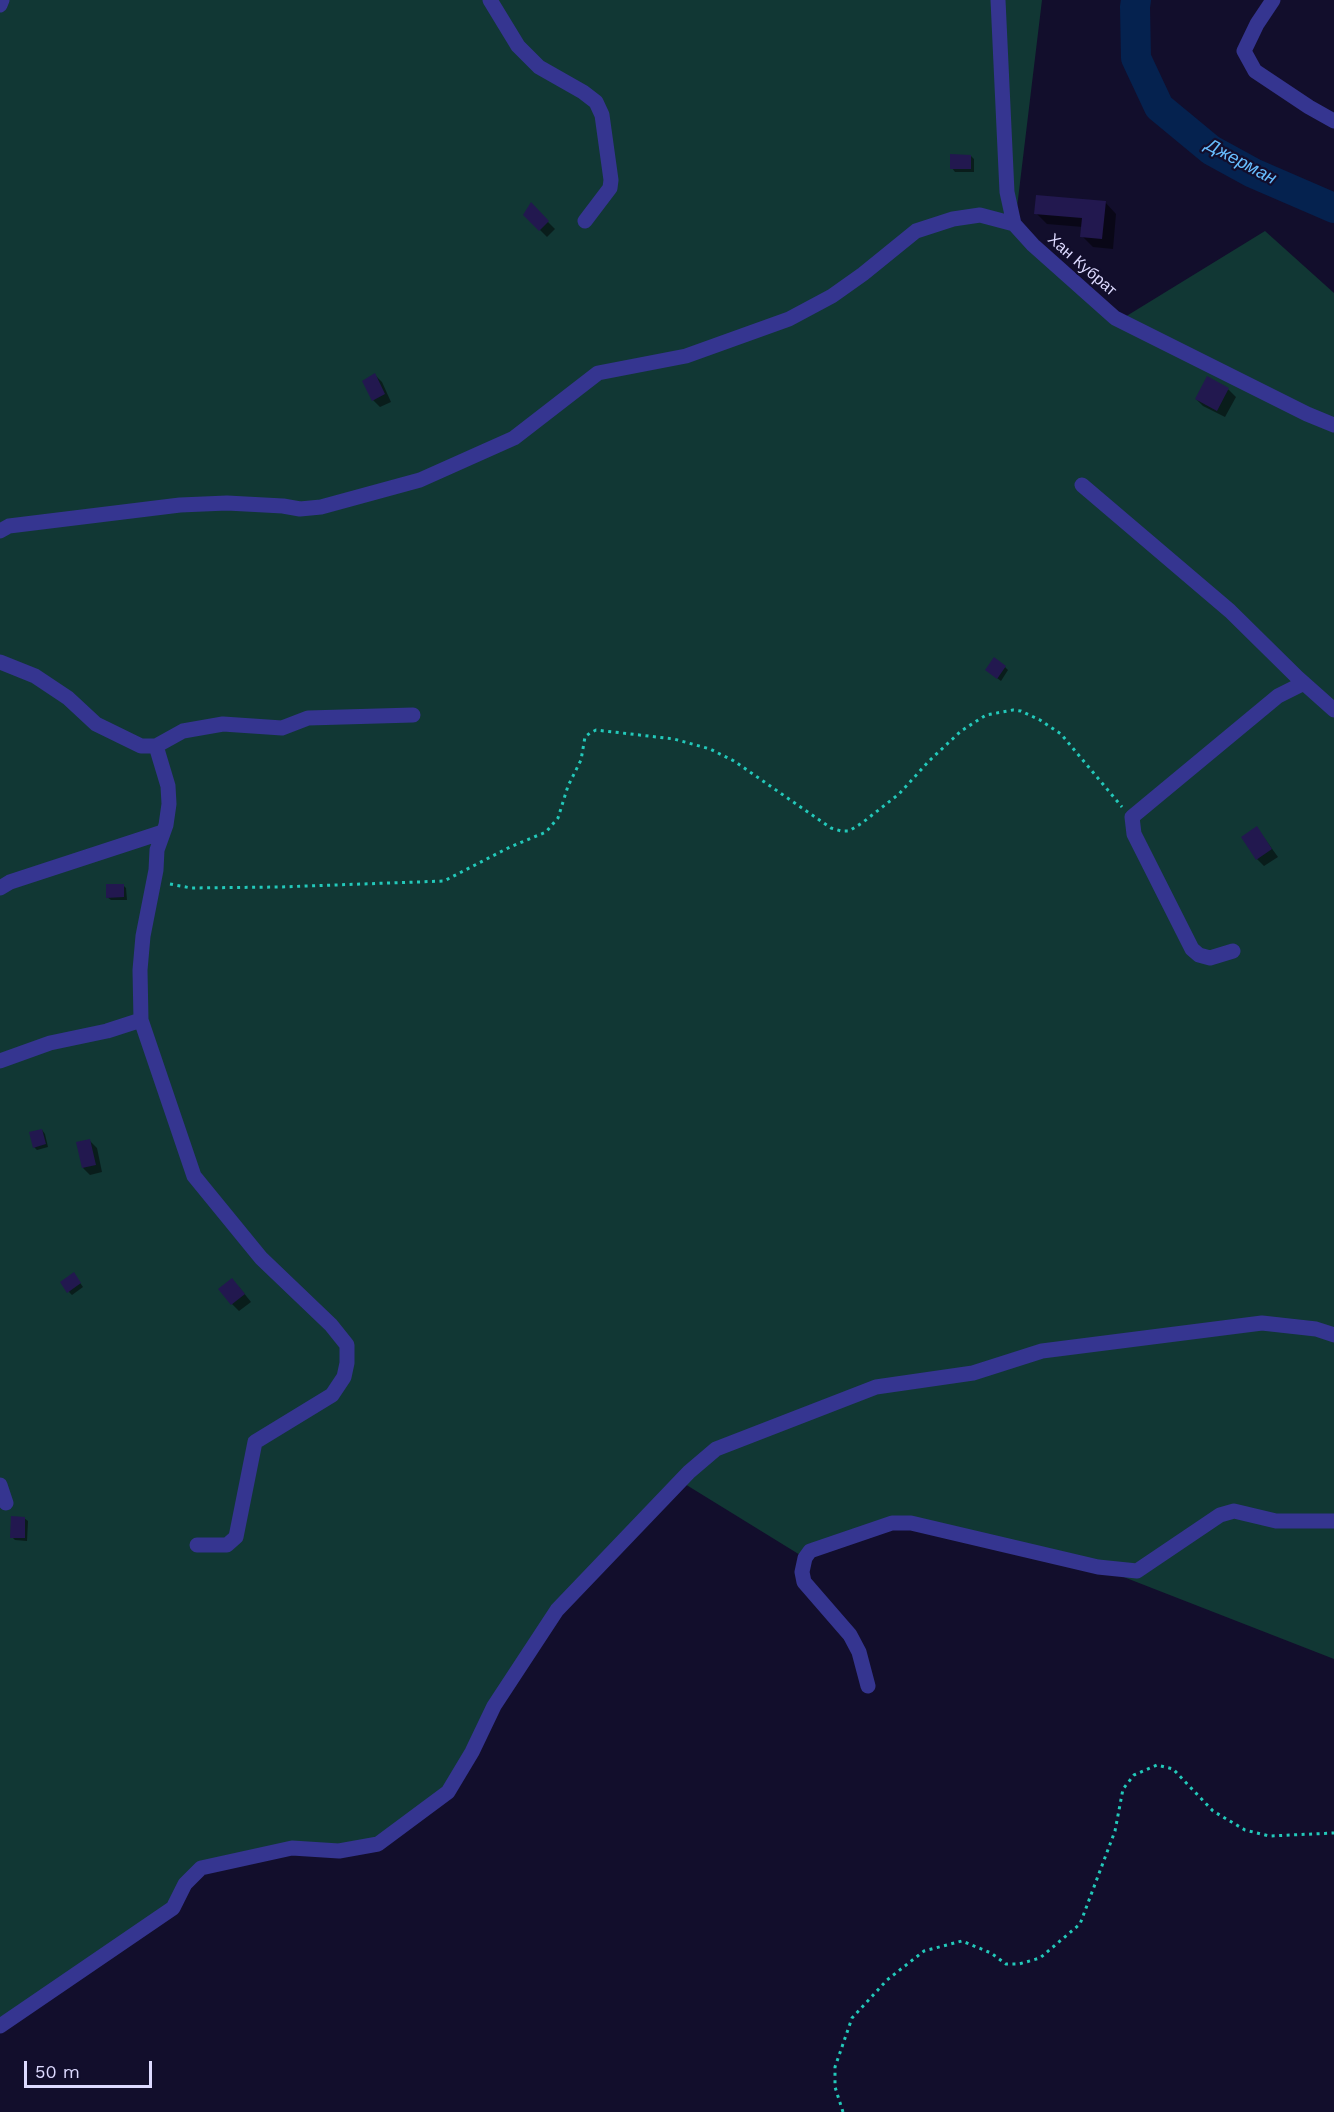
<!DOCTYPE html>
<html>
<head>
<meta charset="utf-8">
<style>
	body { margin:0 }
	#map { position:relative; width:1334px; height:2112px; overflow:hidden; background:#120e2c; font-family:"Work Sans",sans-serif }
	canvas { display:block }
	.scale { position:absolute; left:24px; top:2061px; width:128px; height:27px; box-sizing:border-box; border:3px solid #dddaff; border-top:0; padding-left:8px; font-size:18px; line-height:21px; white-space:nowrap; color:#dddaff; -webkit-text-stroke:4px #120e2c; paint-order:stroke }
</style>
</head>
<body>
<div id="map">
<canvas width="1334" height="2112"></canvas>
<div class="scale">50 m</div>
</div>
<script>
const ctx = document.querySelector('canvas').getContext('2d');
ctx.lineJoin = 'round';
function paint(path, color) {
  ctx.fillStyle = color;
  ctx.fill(path, 'evenodd');
}
function toPath(rows) {
  const path = new Path2D();
  for (const r of rows) {
    path.moveTo(r[0], r[1]);
    for (let i = 2; i < r.length; i += 2) path.lineTo(r[i], r[i + 1]);
  }
  return path;
}
function strokePath(path, color, width, dash) {
  ctx.strokeStyle = color;
  ctx.lineWidth = width;
  ctx.lineCap = dash ? 'butt' : 'round';
  ctx.setLineDash(dash || []);
  ctx.stroke(path);
}
function drawText(font, color, halo, rows, align = 'center') {
  ctx.font = font + ' "Work Sans",sans-serif';
  ctx.lineWidth = 4.5;
  ctx.setLineDash([]);
  ctx.textBaseline = 'middle';
  ctx.strokeStyle = halo;
  ctx.fillStyle = color;
  for (const [text, x, y, turn = 0] of rows) {
    ctx.save();
    ctx.translate(x, y);
    ctx.rotate((+turn || 0) * Math.PI / 180);
    ctx.textAlign = isNaN(turn) ? turn : align;
    if (halo) ctx.strokeText(text, 0, 0);
    ctx.fillText(text, 0, 0);
    ctx.restore();
  }
}
paint(toPath([
	[0,0,1042,0,1015,224,1120,320,1265,231,1334,293,1334,1659,1098,1567,911,1523,805,1558,680,1481,557,1610,448,1792,378,1844,292,1848,201,1868,173,1908,0,2026]
]), '#113734');
paint(toPath([
	[971,156,974,159,974,172,955,172,952,168],
	[1105,202,1116,214,1113,249,1093,247,1082,236,1083,227,1047,224,1036,213],
	[531,205,555,229,547,237,525,215],
	[375,375,382,382,391,402,380,407,373,400],
	[1207,378,1229,390,1236,397,1225,417,1203,406,1196,399],
	[1005,667,1008,670,1001,681,990,673],
	[1257,828,1278,857,1264,866,1257,859],
	[123,885,126,888,127,900,111,900,107,897],
	[42,1130,45,1134,48,1147,37,1150,34,1147],
	[90,1141,97,1148,102,1172,90,1175,83,1168],
	[76,1277,83,1287,72,1295,69,1292],
	[239,1287,251,1302,239,1311,232,1304],
	[24,1518,28,1521,27,1541,15,1540,12,1537]
]), '#0007');
strokePath(toPath([
	[1136,0,1135,7,1136,58,1159,107,1211,150,1253,173,1334,208]
]), '#05224f', 30);
paint(toPath([
	[950,154,971,155,971,169,950,169],
	[1036,195,1106,201,1102,239,1080,237,1082,218,1034,214],
	[531,202,549,221,539,231,523,215],
	[375,373,385,394,372,401,362,381],
	[1207,376,1229,388,1217,411,1195,399],
	[994,657,1006,666,997,679,985,670],
	[1257,826,1272,849,1256,860,1241,837],
	[106,884,124,884,124,897,106,898],
	[42,1129,46,1144,33,1148,29,1132],
	[90,1139,96,1165,82,1168,76,1142],
	[74,1272,81,1283,67,1293,60,1282],
	[232,1278,245,1294,231,1305,218,1289],
	[11,1516,25,1517,25,1538,10,1538]
]), '#22184f');
strokePath(toPath([
	[170,884,191,888,280,887,444,881,510,847,546,832,558,818,568,786,581,760,585,737,590,733,596,730,674,739,710,749,734,761,831,828,841,831,849,831,862,823,899,794,929,761,961,731,986,715,1013,710,1021,711,1040,720,1061,734,1122,807],
	[843,2112,835,2087,835,2067,852,2018,887,1980,924,1951,962,1941,991,1953,1006,1964,1019,1964,1040,1958,1080,1924,1115,1831,1123,1789,1134,1775,1157,1765,1173,1769,1213,1811,1245,1830,1269,1836,1334,1833]
]), '#23c9ba', 3, [3, 4.5]);
strokePath(toPath([
	[490,0,518,46,539,67,583,92,596,102,602,115,611,180,610,188,585,221],
	[998,0,1007,192,1014,224,1033,245,1115,318,1307,414,1334,425],
	[1273,0,1257,24,1244,51,1255,71,1309,107,1334,121],
	[0,5,2,0],
	[1082,485,1230,611,1297,677,1334,710],
	[0,531,9,526,180,505,227,503,283,506,300,509,321,507,420,480,514,438,598,373,686,356,789,319,832,296,863,274,916,231,953,219,980,215,1014,224],
	[0,662,35,676,68,698,96,724,141,746,156,746,183,731,223,724,282,728,308,718,413,715],
	[156,746,168,786,169,804,166,825,157,850,156,870,143,936,140,970,141,1020,194,1176,261,1258,331,1325,347,1345,347,1363,344,1377,332,1395,255,1442,236,1537,227,1545,197,1545],
	[0,888,10,882,163,832],
	[1233,951,1210,958,1199,955,1192,949,1134,834,1132,817,1278,696,1304,683],
	[0,1061,50,1043,107,1031,141,1020],
	[0,1485,6,1503],
	[868,1686,859,1652,850,1635,804,1582,802,1572,805,1558,810,1551,892,1523,911,1523,1098,1567,1137,1571,1220,1515,1234,1511,1276,1521,1334,1521],
	[0,2026,173,1908,185,1884,201,1868,292,1848,339,1851,378,1844,448,1792,472,1752,494,1706,557,1610,689,1472,716,1449,876,1387,973,1373,1042,1351,1262,1323,1316,1329,1334,1335]
]), '#353590', 15);
drawText('16px', '#dddaff', '#120e2c', [
	["Хан Кубрат",1082,265,41]
]);
drawText('italic 18px', '#68beff', '#120e2c', [
	["Джерман",1241,162,28]
]);
</script>
</body>
</html>
